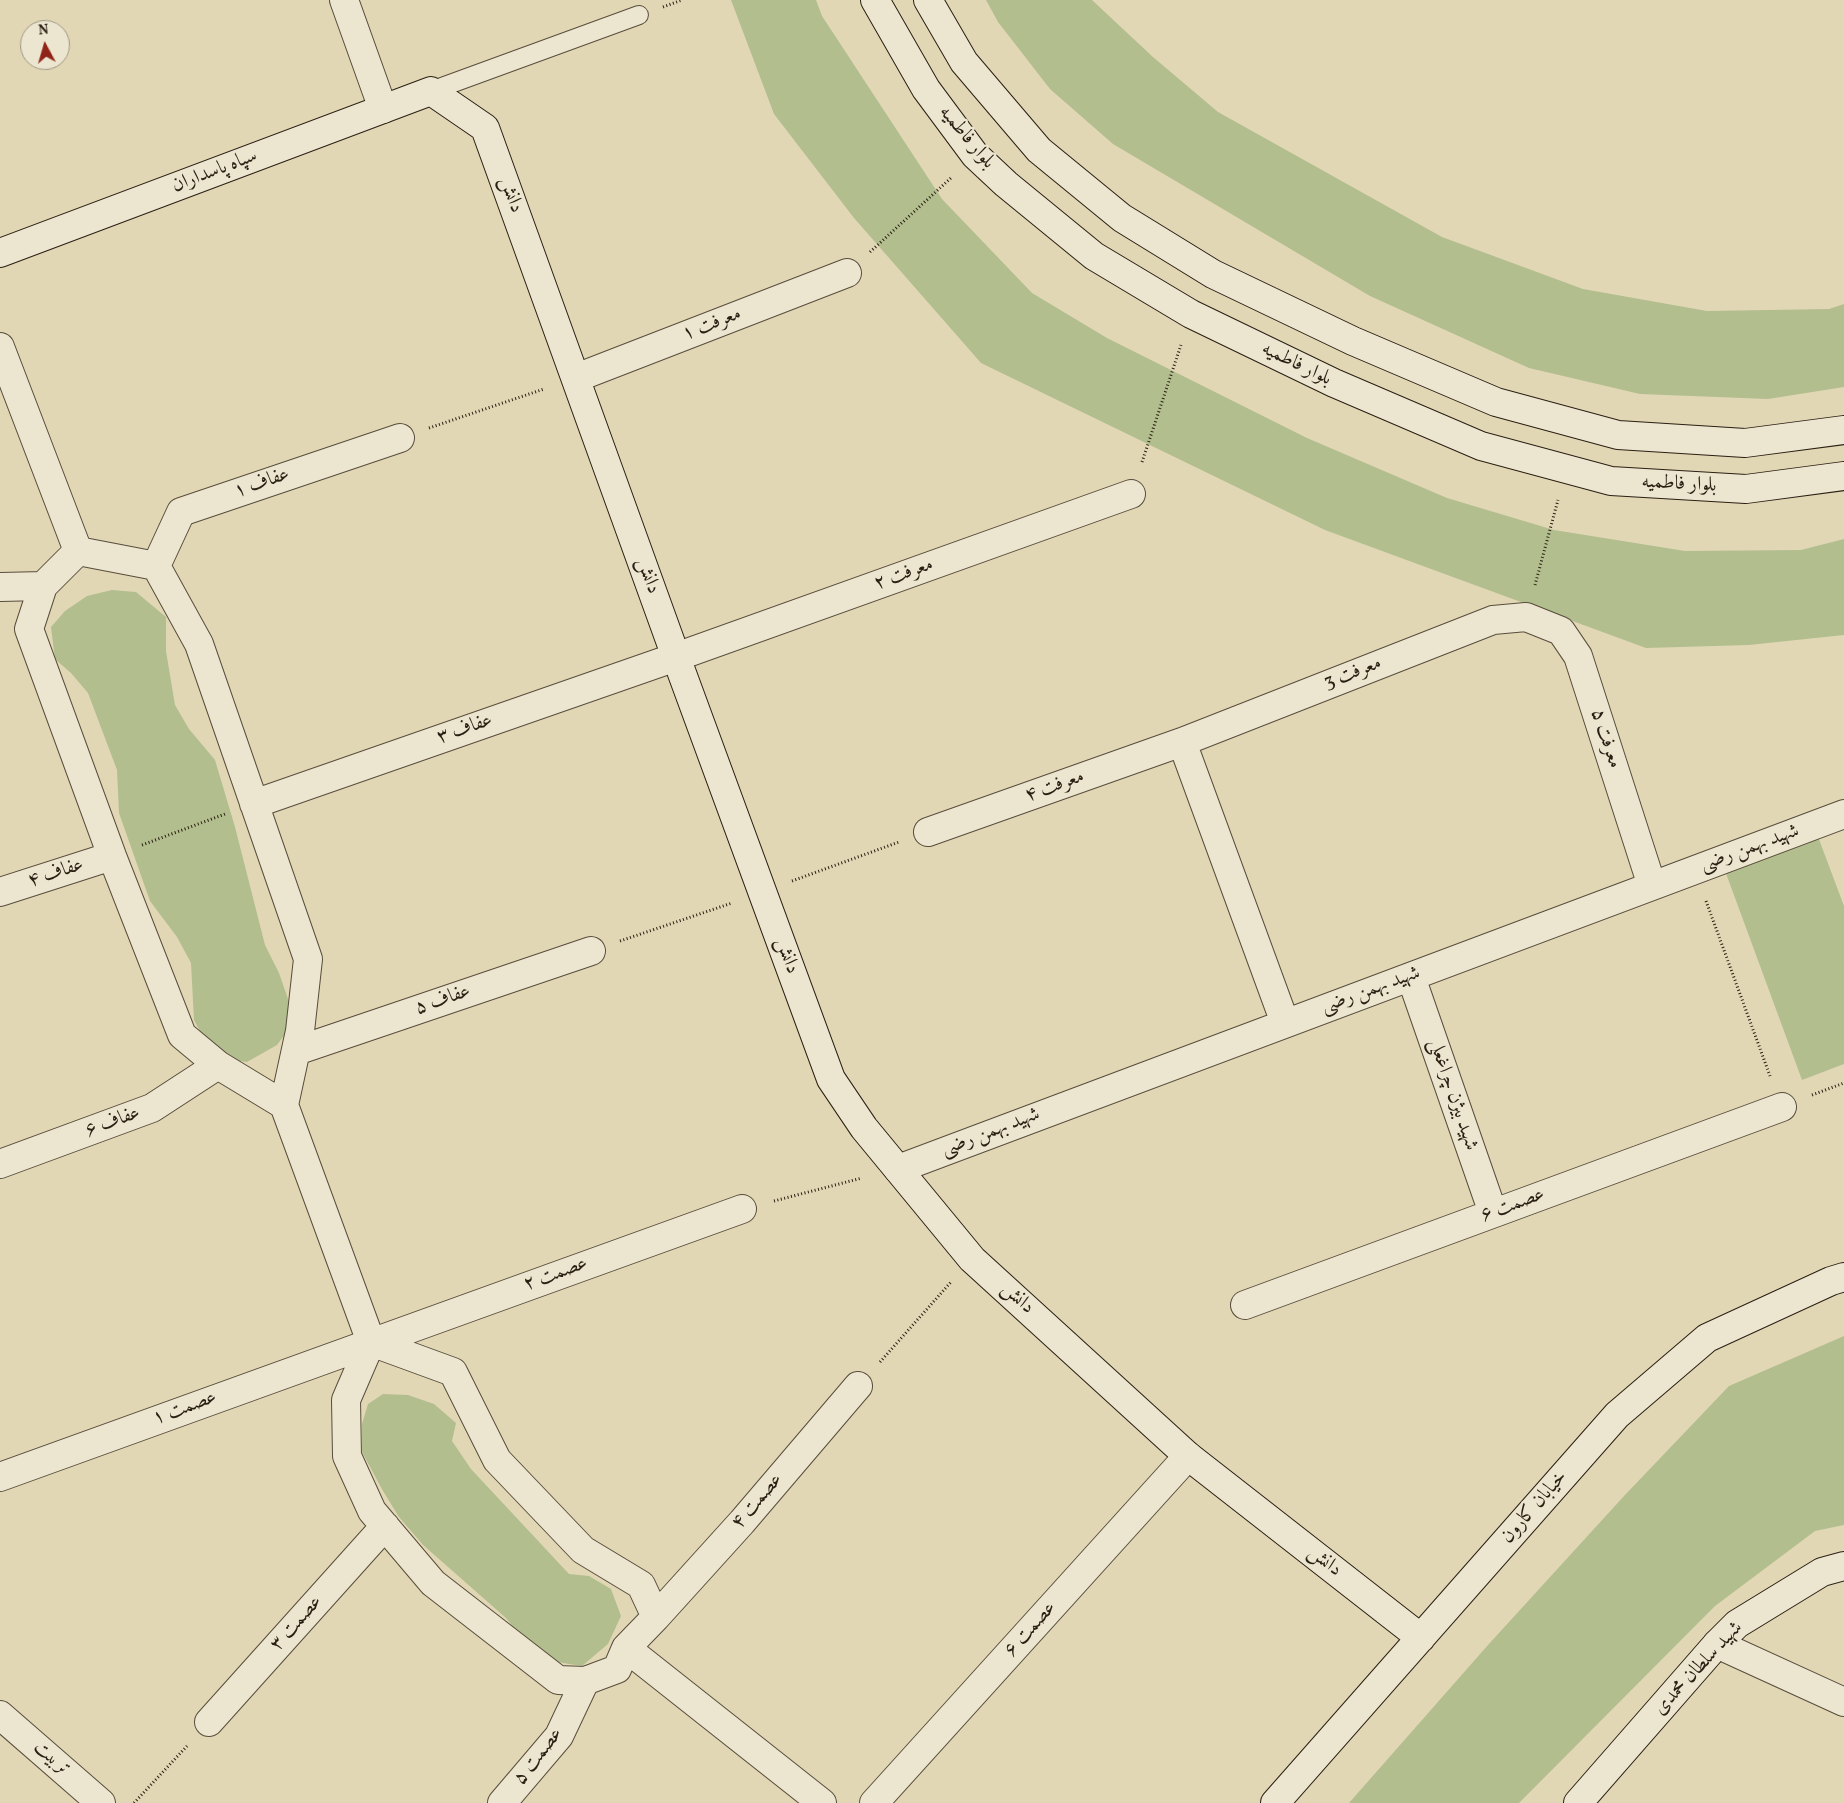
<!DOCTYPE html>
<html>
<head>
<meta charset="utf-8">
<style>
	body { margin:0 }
	#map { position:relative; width:1844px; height:1803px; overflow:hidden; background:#e2d7b5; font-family:Vollkorn,serif }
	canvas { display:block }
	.north { position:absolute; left:20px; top:20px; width:50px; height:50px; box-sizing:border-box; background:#ece5cf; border:1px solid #9e9684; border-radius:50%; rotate:354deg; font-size:14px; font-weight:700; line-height:20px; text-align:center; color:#2a1f13 }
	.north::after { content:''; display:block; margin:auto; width:18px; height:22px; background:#8f2418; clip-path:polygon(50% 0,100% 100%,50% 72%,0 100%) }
</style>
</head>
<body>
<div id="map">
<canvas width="1844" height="1803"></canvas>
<div class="north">N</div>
</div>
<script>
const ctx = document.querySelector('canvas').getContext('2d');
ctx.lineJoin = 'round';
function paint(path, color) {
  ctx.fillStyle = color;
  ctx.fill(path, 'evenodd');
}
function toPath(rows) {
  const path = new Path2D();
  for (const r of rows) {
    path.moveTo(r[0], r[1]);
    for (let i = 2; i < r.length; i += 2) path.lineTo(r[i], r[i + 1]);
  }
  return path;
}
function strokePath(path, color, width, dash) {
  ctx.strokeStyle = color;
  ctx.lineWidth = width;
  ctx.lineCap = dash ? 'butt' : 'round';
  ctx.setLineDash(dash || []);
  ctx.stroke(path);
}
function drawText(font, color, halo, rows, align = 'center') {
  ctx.font = font + ' Vollkorn,Amiri,serif';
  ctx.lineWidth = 4.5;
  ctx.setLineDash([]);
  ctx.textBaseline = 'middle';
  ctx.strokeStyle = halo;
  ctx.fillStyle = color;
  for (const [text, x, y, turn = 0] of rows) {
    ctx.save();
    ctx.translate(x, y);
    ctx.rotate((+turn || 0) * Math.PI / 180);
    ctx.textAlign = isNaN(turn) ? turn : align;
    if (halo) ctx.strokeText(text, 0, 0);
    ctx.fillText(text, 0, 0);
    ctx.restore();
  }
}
paint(toPath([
	[731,0,816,0,822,16,942,199,1032,293,1107,338,1307,438,1447,498,1554,530,1685,551,1801,550,1844,539,1844,635,1749,645,1646,648,1325,530,981,363,854,218,774,114],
	[986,0,1092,0,1153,57,1218,112,1442,237,1583,289,1707,311,1829,309,1844,304,1844,387,1768,399,1640,394,1529,368,1370,296,1113,144,1050,89,998,22],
	[112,590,136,592,166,617,166,651,175,705,189,729,215,760,235,827,265,945,279,973,288,999,291,1026,277,1045,247,1062,226,1059,207,1044,194,1020,191,963,177,937,150,901,119,813,117,770,88,693,71,673,55,659,51,627,65,611,87,596],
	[1817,834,1844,906,1844,1064,1802,1080,1724,868],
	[1844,1336,1844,1525,1815,1531,1715,1606,1519,1803,1349,1803,1488,1645,1624,1496,1729,1386],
	[383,1394,408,1395,434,1404,456,1423,452,1441,471,1469,569,1574,589,1576,611,1589,621,1616,608,1644,582,1666,557,1662,529,1647,506,1618,423,1545,399,1517,383,1491,362,1452,362,1424,368,1404]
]), '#b2be8e');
const lane = toPath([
	[431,91,639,15]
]);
const street = toPath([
	[344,0,383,109],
	[0,347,78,551],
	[576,378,847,273],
	[78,551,156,566,199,644,308,959,300,1031,284,1105,218,1065,182,1035,112,856,29,629,43,586,78,551],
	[156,566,181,512,400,438],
	[0,587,43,586],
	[1182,742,1285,1023],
	[254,804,676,657,1131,494],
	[928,832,1182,742,1493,620,1526,617,1561,631,1578,656,1652,886],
	[0,892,112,856],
	[1411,977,1493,1213],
	[296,1051,591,951],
	[284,1105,371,1342,346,1400,347,1456,372,1511,433,1583,558,1680,585,1681,617,1669,626,1648,656,1617,641,1585,583,1550,497,1460,453,1372,371,1342],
	[0,1164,152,1108,218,1065],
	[898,1169,1844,814],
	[1245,1305,1782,1107],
	[0,1477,742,1209],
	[656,1617,742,1522,858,1386],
	[1717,1644,1844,1702],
	[626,1648,822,1803],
	[0,1715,101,1803],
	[209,1722,385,1526],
	[502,1803,559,1736,585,1681],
	[874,1803,1188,1456]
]);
const secondary = toPath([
	[875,0,926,89,975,155,1006,184,1094,256,1191,314,1334,383,1481,446,1611,481,1746,489,1844,476],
	[928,0,964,62,1039,150,1122,218,1213,274,1353,341,1496,402,1618,435,1745,443,1844,430],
	[0,253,431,91,485,128,676,657,831,1079,864,1128,972,1259,1188,1456,1421,1638],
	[1275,1803,1617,1415,1707,1338,1831,1281,1844,1277],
	[1578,1803,1717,1644,1737,1624,1822,1572,1844,1566]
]);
strokePath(lane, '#584d3c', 20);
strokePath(street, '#584d3c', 30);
strokePath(secondary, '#2a1f13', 30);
strokePath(toPath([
	[663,7,682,0],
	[870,252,952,177],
	[429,428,544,389],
	[1142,462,1181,345],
	[1535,585,1558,500],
	[142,845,225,814],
	[792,881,899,842],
	[1706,901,1770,1076],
	[620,941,732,903],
	[1812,1095,1844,1083],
	[774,1201,862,1178],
	[880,1362,951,1282],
	[134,1803,187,1746]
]), '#2a1f13', 3, [1, 2.5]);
strokePath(lane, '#ece5cf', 18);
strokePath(street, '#ece5cf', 28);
strokePath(secondary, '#ece5cf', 28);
drawText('20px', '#2a1f13', '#ece5cf', [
	["بلوار فاطمیه",966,138,50],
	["سپاه پاسداران",215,172,-21],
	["دانش",510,195,70],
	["معرفت ۱",712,325,-21],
	["بلوار فاطمیه",1296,365,26],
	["عفاف ۱",262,484,-19],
	["بلوار فاطمیه",1679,485,3],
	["معرفت ۲",904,575,-20],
	["دانش",647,576,70],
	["معرفت 3",1353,674,-21],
	["عفاف ۳",465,730,-19],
	["معرفت ۵",1605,739,72],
	["معرفت ۴",1055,787,-20],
	["شهید بهمن رضی",1750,849,-20],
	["عفاف ۴",56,874,-18],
	["دانش",786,956,70],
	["شهید بهمن رضی",1371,991,-20],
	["عفاف ۵",443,1001,-19],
	["شهید بیژن چراغعلی",1452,1095,71],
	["عفاف ۶",113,1123,-20],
	["شهید بهمن رضی",991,1133,-21],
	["عصمت ۶",1513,1206,-20],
	["عصمت ۲",556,1275,-20],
	["دانش",1017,1299,42],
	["عصمت ۱",185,1409,-20],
	["عصمت ۴",758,1502,-49],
	["خیابان کارون",1535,1508,-49],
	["دانش",1324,1562,38],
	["عصمت ۳",297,1624,-48],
	["عصمت ۶",1031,1630,-48],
	["شهید سلطان محمدی",1699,1669,-47],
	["عصمت ۵",539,1757,-52],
	["تربیت",51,1759,41]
]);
</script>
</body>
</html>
